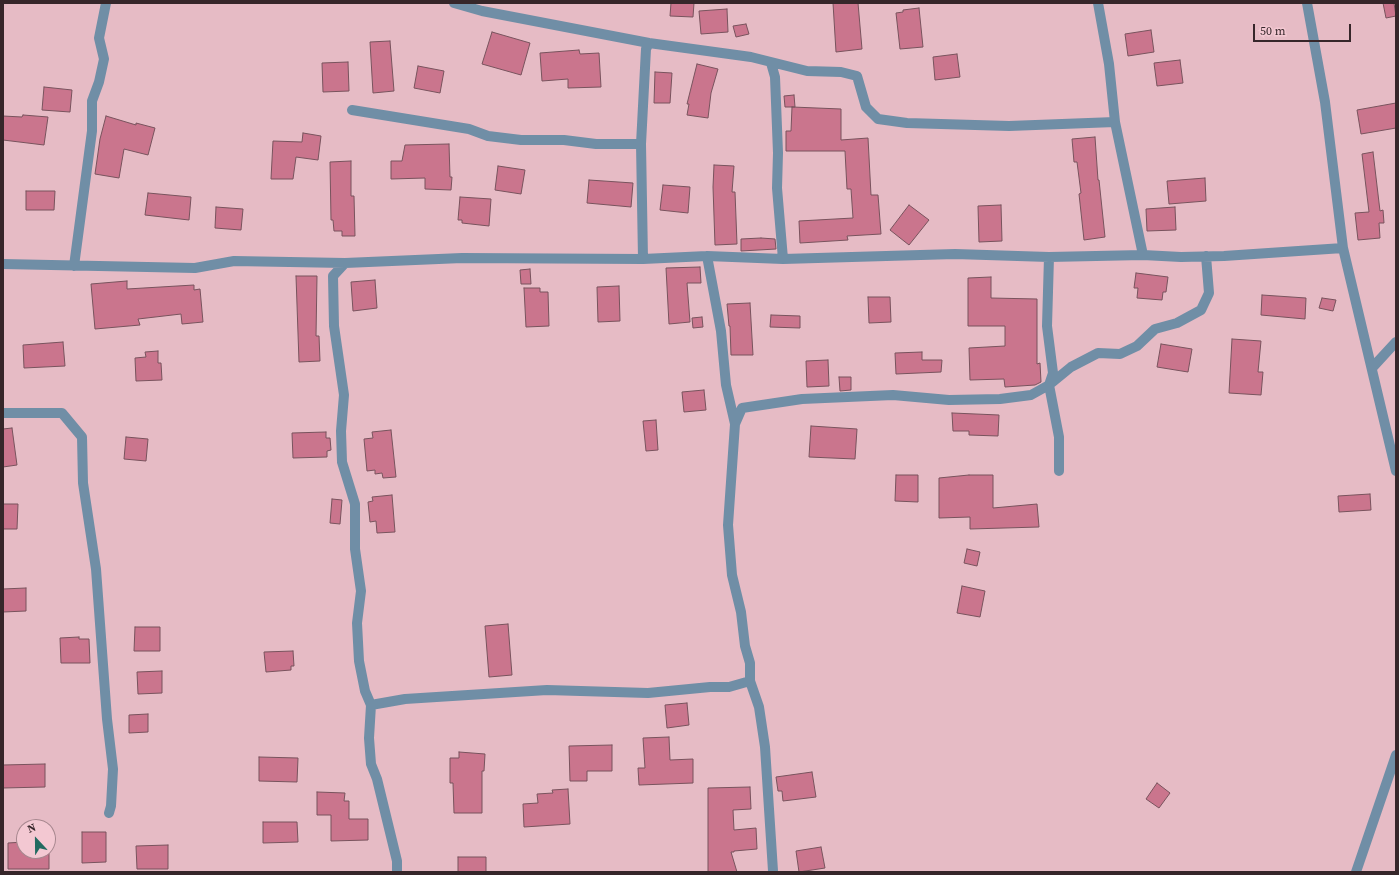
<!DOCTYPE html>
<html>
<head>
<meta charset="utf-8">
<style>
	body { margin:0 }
	#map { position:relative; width:1399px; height:875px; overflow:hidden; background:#e6bbc5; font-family:"Source Serif 4",serif }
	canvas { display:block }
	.frame { position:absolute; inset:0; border:4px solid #36262a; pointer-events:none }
	.north { position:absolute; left:16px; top:819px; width:40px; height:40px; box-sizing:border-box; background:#f3c8d2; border:1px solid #a7878f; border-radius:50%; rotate:338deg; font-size:11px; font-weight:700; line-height:16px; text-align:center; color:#36262a }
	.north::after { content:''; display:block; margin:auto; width:14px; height:18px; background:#226a60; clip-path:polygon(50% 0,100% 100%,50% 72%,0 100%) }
	.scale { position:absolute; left:1253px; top:24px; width:98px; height:18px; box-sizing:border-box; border:2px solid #36262a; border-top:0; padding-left:5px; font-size:12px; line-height:14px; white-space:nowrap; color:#36262a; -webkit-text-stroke:3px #f3c8d2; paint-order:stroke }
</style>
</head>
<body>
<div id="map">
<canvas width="1399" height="875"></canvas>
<div class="frame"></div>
<div class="north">N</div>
<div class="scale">50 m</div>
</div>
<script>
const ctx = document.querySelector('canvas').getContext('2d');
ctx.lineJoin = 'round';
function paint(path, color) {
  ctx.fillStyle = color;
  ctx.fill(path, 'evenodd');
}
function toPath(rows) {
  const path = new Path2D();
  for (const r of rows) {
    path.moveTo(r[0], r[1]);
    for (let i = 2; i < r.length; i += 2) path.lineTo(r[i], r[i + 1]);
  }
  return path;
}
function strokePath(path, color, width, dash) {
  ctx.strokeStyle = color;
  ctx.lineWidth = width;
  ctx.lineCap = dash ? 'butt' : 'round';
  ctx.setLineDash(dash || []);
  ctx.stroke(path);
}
const building = toPath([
	[671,3,694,3,693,17,670,16,671,3],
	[833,3,858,3,862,49,836,52,833,3],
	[1383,3,1394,3,1396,16,1386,18,1383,3],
	[919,8,923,47,900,49,896,13,903,12,903,10,919,8],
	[727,9,728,32,701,34,699,11,727,9],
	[746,24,749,34,736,37,733,26,746,24],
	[1151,30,1154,52,1128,56,1125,34,1151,30],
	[492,32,530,43,521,75,482,64,492,32],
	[390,41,394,91,373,93,370,42,390,41],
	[579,50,580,54,599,53,601,87,568,88,568,79,542,81,540,53,579,50],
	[957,54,960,77,935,80,933,57,957,54],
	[1180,60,1183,83,1157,86,1154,63,1180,60],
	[348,62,349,91,323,92,322,63,348,62],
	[697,64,718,69,711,93,708,118,687,115,689,104,687,104,697,64],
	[418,66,444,71,440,93,414,88,418,66],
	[655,72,672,73,670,103,654,103,655,72],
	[44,87,72,90,70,112,42,110,44,87],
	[794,95,795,107,785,107,784,96,794,95],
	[1396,103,1396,128,1361,134,1357,110,1396,103],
	[792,107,841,109,841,140,868,138,871,195,878,195,881,234,847,236,848,240,800,243,799,221,853,218,851,189,847,189,845,151,786,151,786,131,791,131,792,107],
	[23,115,48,117,44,145,3,140,3,116,22,117,23,115],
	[106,116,136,125,136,123,155,128,148,155,124,149,119,178,95,174,100,139,106,116],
	[303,133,321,136,318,160,296,157,293,179,271,179,273,141,302,142,303,133],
	[1095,137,1098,180,1099,180,1105,237,1084,240,1079,194,1081,193,1077,162,1074,162,1072,139,1095,137],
	[449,144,450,177,452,177,451,190,425,189,425,178,391,179,391,161,402,161,405,145,449,144],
	[1373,152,1380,211,1383,210,1384,223,1379,223,1380,238,1358,240,1355,213,1369,212,1362,154,1373,152],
	[351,161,351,196,354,196,355,236,342,236,342,231,334,231,333,220,331,220,330,162,351,161],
	[714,165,734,166,732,192,735,192,737,244,715,245,713,187,714,165],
	[498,166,525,170,521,194,495,190,498,166],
	[1205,178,1206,201,1169,204,1167,181,1205,178],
	[589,180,633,183,631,207,587,203,589,180],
	[663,185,690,187,688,213,660,210,663,185],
	[26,191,55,191,54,210,26,210,26,191],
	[148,193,191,197,189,220,145,215,148,193],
	[460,197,491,199,489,226,462,223,462,220,458,220,460,197],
	[909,205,929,220,909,245,890,230,909,205],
	[1001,205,1002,241,979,242,978,206,1001,205],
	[216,207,243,209,241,230,215,228,216,207],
	[1175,207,1176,230,1147,231,1146,209,1175,207],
	[761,238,775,239,776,249,741,251,741,239,761,238],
	[700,267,701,283,687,283,690,322,669,324,666,268,700,267],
	[530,269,531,284,521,284,520,270,530,269],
	[1136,273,1168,277,1166,292,1163,292,1162,300,1137,298,1138,288,1134,288,1136,273],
	[296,276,317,276,316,336,319,336,320,361,299,362,296,276],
	[991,277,991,298,1037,299,1037,364,1040,363,1041,382,1035,385,1005,387,1004,379,970,380,969,348,1005,346,1005,326,968,326,968,278,991,277],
	[375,280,377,308,353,311,351,282,375,280],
	[127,281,127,289,194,285,194,290,200,289,203,322,182,324,181,314,138,319,140,325,95,329,91,284,127,281],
	[619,286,620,321,598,322,597,287,619,286],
	[524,288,540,288,540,292,548,292,549,326,526,327,524,288],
	[1262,295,1306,298,1305,319,1261,315,1262,295],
	[868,297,890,297,891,322,869,323,868,297],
	[1322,298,1336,300,1333,311,1319,308,1322,298],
	[750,303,753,355,731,355,730,326,729,326,727,304,750,303],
	[771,315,800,316,800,328,770,327,771,315],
	[702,317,703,327,693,328,692,318,702,317],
	[1232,339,1261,341,1258,372,1263,372,1261,395,1229,393,1232,339],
	[63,342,65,366,24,368,23,345,63,342],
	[1161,344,1192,349,1188,372,1157,367,1161,344],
	[158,351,158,363,161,363,162,380,136,381,135,358,146,357,145,352,158,351],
	[922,352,922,360,942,360,941,372,896,374,895,353,922,352],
	[828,360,829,386,807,387,806,361,828,360],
	[839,377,851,377,851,390,840,391,839,377],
	[704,390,706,410,684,412,682,392,704,390],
	[952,413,999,415,998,436,969,435,969,431,953,431,952,413],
	[656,420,658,450,646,451,643,421,656,420],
	[811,426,857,429,855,459,809,457,811,426],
	[12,428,17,465,3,467,3,429,12,428],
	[391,430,396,477,383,478,382,473,375,474,375,470,367,471,364,439,373,438,372,432,391,430],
	[326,432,326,438,330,438,331,450,327,451,327,457,293,458,292,433,326,432],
	[126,437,148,439,146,461,124,459,126,437],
	[896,475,918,475,918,502,895,501,896,475],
	[969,475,993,475,993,508,1037,504,1039,527,970,529,970,517,939,518,939,478,969,475],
	[1370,494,1371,510,1339,512,1338,496,1370,494],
	[392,495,395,532,377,533,376,521,370,522,368,502,373,501,372,497,392,495],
	[332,499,342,500,340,524,330,523,332,499],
	[3,504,18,504,17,529,3,529,3,504],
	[967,549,980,552,977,566,964,563,967,549],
	[962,586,985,591,980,617,957,613,962,586],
	[26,588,26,611,3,612,3,589,26,588],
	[508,624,512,675,489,677,485,626,508,624],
	[135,627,160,627,160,651,134,651,135,627],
	[79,637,79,639,89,639,90,663,61,663,60,638,79,637],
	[293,651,294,666,291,666,291,670,266,672,264,652,293,651],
	[162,671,162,693,138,694,137,672,162,671],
	[687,703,689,725,667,728,665,705,687,703],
	[148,714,148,732,129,733,129,715,148,714],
	[669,737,670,760,693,759,693,783,639,785,638,768,645,768,643,738,669,737],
	[612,745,612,771,587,771,587,781,570,781,569,746,612,745],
	[459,752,485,754,484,771,482,771,482,813,454,813,453,783,450,783,450,758,459,758,459,752],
	[259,757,298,758,297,782,259,781,259,757],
	[45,764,45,787,3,788,3,765,45,764],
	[812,772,816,797,783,801,782,791,778,791,776,777,812,772],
	[1157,783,1170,793,1159,808,1146,799,1157,783],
	[750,787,751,809,733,810,734,830,756,828,757,849,734,851,734,852,731,852,737,872,708,872,708,788,750,787],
	[568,789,570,824,524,827,523,804,538,803,537,794,553,793,552,790,568,789],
	[317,792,345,793,344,801,349,801,349,819,368,819,368,840,331,841,331,815,317,815,317,792],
	[263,822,297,822,298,842,263,843,263,822],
	[82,832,106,832,106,862,82,863,82,832],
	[24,842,24,851,49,851,49,869,8,869,8,843,24,842],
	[168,845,168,869,137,869,136,846,168,845],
	[821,847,825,868,799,872,796,851,821,847],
	[458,857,486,857,486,872,458,872,458,857]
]);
paint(building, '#ca758d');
strokePath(building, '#78535d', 1);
strokePath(toPath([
	[454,3,482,11,649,43,751,57,807,71,841,72,857,76,866,107,878,119,907,123,1009,126,1115,122],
	[1098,3,1109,64,1115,122,1143,255],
	[1307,3,1325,102,1343,248,1396,471],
	[771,63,775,77,778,153,777,188,783,259],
	[352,110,469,129,488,136,521,140,564,140,596,144,641,144],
	[707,256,721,331,726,385,735,424,728,525,732,575,741,612,745,646,750,663,750,681,759,707,765,747,773,871],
	[1049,257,1047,326,1053,373,1049,385,1059,437,1059,471],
	[643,259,641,144,646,49,649,43],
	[345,263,333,276,334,326,344,395,341,431,342,462,355,504,355,549,361,591,357,623,359,661,365,691,371,705,369,738,371,764,377,779,397,861,397,872],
	[3,264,195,268,234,261,345,263,462,258,643,259,707,256,783,259,955,254,1049,257,1143,255,1181,257,1224,256,1343,248],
	[74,266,92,131,92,101,99,82,104,59,99,38,106,3],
	[1372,368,1396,342],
	[3,413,62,413,82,437,83,483,96,569,107,719,113,769,111,806,109,813],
	[735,424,742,408,802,399,893,395,949,400,1000,399,1031,395,1049,385,1071,367,1098,353,1120,354,1137,346,1155,329,1177,323,1201,310,1209,293,1206,256],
	[371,705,405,699,547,690,648,693,710,687,729,687,750,681],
	[1356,872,1396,755]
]), '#708ea6', 10);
</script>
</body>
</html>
